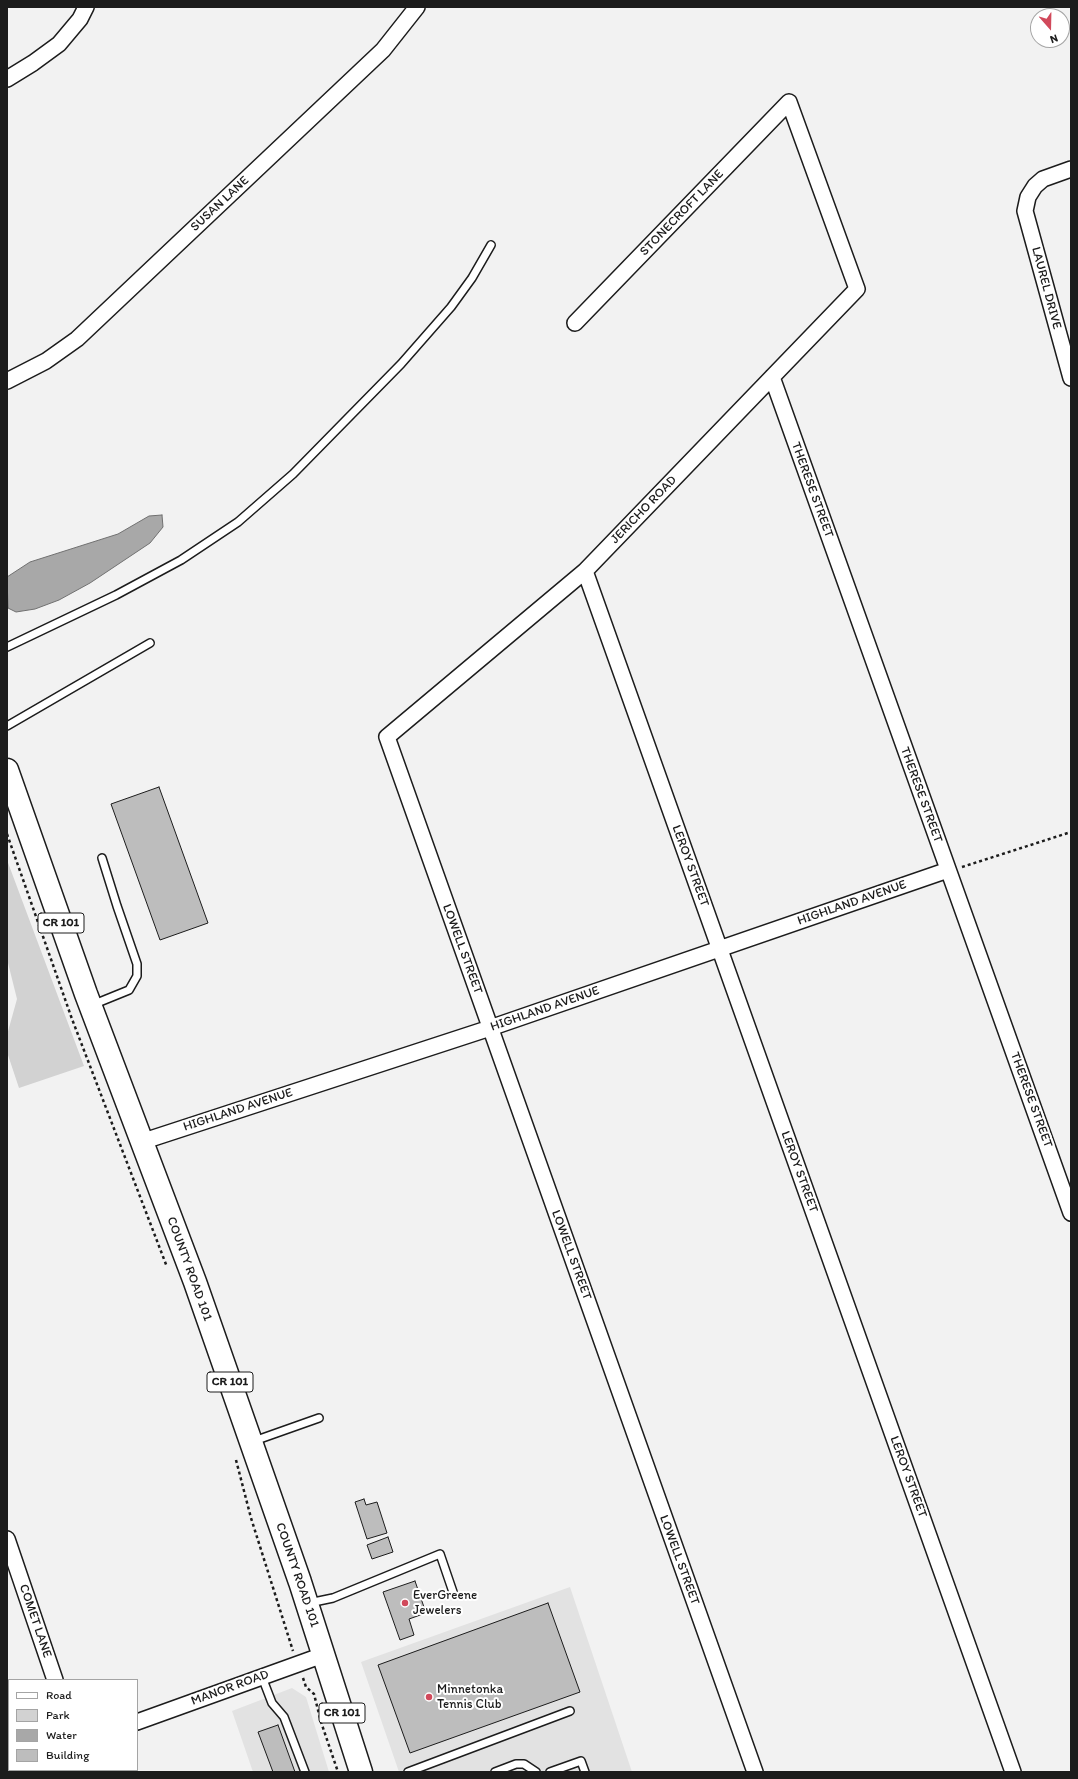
<!DOCTYPE html>
<html>
<head>
<meta charset="utf-8">
<style>
	body { margin:0 }
	#map { position:relative; width:1078px; height:1779px; overflow:hidden; background:#f2f2f2; font-family:Itim,sans-serif }
	canvas { display:block }
	.frame { position:absolute; inset:0; border:8px solid #1c1c1c; pointer-events:none }
	.legend { position:absolute; left:8px; top:1679px; width:130px; height:92px; box-sizing:border-box; background:#fff; border:1px solid #a4a4a4; margin:0; padding:5px 7px; list-style:none; font-size:12px; color:#1c1c1c }
	.legend li { display:flex; align-items:center; gap:8px; height:20px }
	.legend b { width:20px; border:1px solid #a4a4a4 }
	.north { position:absolute; left:1030px; top:8px; width:40px; height:40px; box-sizing:border-box; background:#fff; border:1px solid #a4a4a4; border-radius:50%; rotate:160deg; font-size:11px; font-weight:700; line-height:16px; text-align:center; color:#1c1c1c }
	.north::after { content:''; display:block; margin:auto; width:14px; height:18px; background:#d1495b; clip-path:polygon(50% 0,100% 100%,50% 72%,0 100%) }
</style>
</head>
<body>
<div id="map">
<canvas width="1078" height="1779"></canvas>
<div class="frame"></div>
<ul class="legend">
<li><b style="height:5px;background:#fff"></b>Road</li>
<li><b style="height:11px;background:#d2d2d2"></b>Park</li>
<li><b style="height:11px;background:#a8a8a8"></b>Water</li>
<li><b style="height:11px;background:#bdbdbd"></b>Building</li>
</ul>
<div class="north">N</div>
</div>
<script>
const ctx = document.querySelector('canvas').getContext('2d');
ctx.lineJoin = 'round';
function paint(path, color) {
  ctx.fillStyle = color;
  ctx.fill(path, 'evenodd');
}
function toPath(rows) {
  const path = new Path2D();
  for (const r of rows) {
    path.moveTo(r[0], r[1]);
    for (let i = 2; i < r.length; i += 2) path.lineTo(r[i], r[i + 1]);
  }
  return path;
}
function strokePath(path, color, width, dash) {
  ctx.strokeStyle = color;
  ctx.lineWidth = width;
  ctx.lineCap = dash ? 'butt' : 'round';
  ctx.setLineDash(dash || []);
  ctx.stroke(path);
}
function drawText(font, color, halo, rows, align = 'center') {
  ctx.font = font + ' Itim,sans-serif';
  ctx.lineWidth = 4;
  ctx.setLineDash([]);
  ctx.textBaseline = 'middle';
  ctx.strokeStyle = halo;
  ctx.fillStyle = color;
  for (const [text, x, y, turn = 0] of rows) {
    ctx.save();
    ctx.translate(x, y);
    ctx.rotate((+turn || 0) * Math.PI / 180);
    ctx.textAlign = isNaN(turn) ? turn : align;
    if (halo) ctx.strokeText(text, 0, 0);
    ctx.fillText(text, 0, 0);
    ctx.restore();
  }
}
paint(toPath([
	[570,1587,632,1772,399,1772,361,1662],
	[292,1688,306,1697,329,1772,253,1772,232,1711]
]), '#e2e2e2');
paint(toPath([
	[7,860,84,1066,19,1088,7,1052,7,1035,17,999,7,959]
]), '#d2d2d2');
const water = toPath([
	[162,515,163,527,150,543,90,583,59,600,35,609,16,612,8,608,7,577,30,562,118,534,149,516,162,515]
]);
paint(water, '#a8a8a8');
strokePath(water, '#707070', 1);
const building = toPath([
	[159,787,208,923,160,940,111,804,159,787],
	[364,1499,366,1505,377,1502,387,1533,367,1539,355,1502,364,1499],
	[388,1537,393,1552,372,1559,367,1545,388,1537],
	[415,1581,426,1613,409,1619,414,1635,400,1640,383,1592,415,1581],
	[548,1603,580,1692,410,1753,378,1665,548,1603],
	[278,1725,295,1772,273,1772,258,1732,278,1725]
]);
paint(building, '#bdbdbd');
strokePath(building, '#1c1c1c', 1);
const lane = toPath([
	[7,647,116,595,181,560,238,522,293,474,401,364,451,307,472,278,491,245],
	[7,726,150,643],
	[92,1005,129,990,137,976,137,964,117,906,102,858],
	[254,1441,319,1418],
	[309,1603,333,1598,440,1554,453,1592],
	[262,1677,272,1703,284,1717,305,1772],
	[408,1772,570,1711],
	[495,1772,516,1764,524,1764,536,1772],
	[550,1772,581,1761,585,1772]
]);
const street = toPath([
	[7,79,33,63,59,44,80,19,86,7],
	[1071,169,1043,179,1035,186,1028,197,1025,211,1071,378],
	[575,323,789,102,857,289,585,571,387,737,755,1772],
	[772,377,1071,1213],
	[7,381,46,361,77,339,383,50,417,7],
	[585,571,1013,1772],
	[141,1142,490,1028,948,870],
	[7,1539,55,1680],
	[137,1722,323,1655],
	[7,1768,9,1767]
]);
const primary = toPath([
	[7,770,86,994,195,1282,300,1582,361,1772]
]);
strokePath(lane, '#1c1c1c', 10);
strokePath(street, '#1c1c1c', 18);
strokePath(primary, '#1c1c1c', 25);
strokePath(toPath([
	[7,834,72,1019,167,1267],
	[962,867,1071,832],
	[236,1460,251,1518,293,1651],
	[303,1678,306,1687,314,1694,321,1722,338,1772]
]), '#1c1c1c', 2.5, [3, 3]);
strokePath(lane, '#fff', 7);
strokePath(street, '#fff', 15);
strokePath(primary, '#fff', 22);
for (const [x, y, r, color] of [
	[405,1603,4,"#d1495b"],
	[429,1697,4,"#d1495b"]
]) {
  const dot = new Path2D();
  dot.arc(x, y, r, 0, 2 * Math.PI);
  ctx.fillStyle = color;
  ctx.fill(dot);
  strokePath(dot, '#fff', 1.5);
}
for (const [x, y, w] of [
	[61,923,46],
	[230,1382,46],
	[342,1713,46]
]) {
  const box = new Path2D();
  box.roundRect(x - w / 2, y - 10, w, 20, 3);
  ctx.fillStyle = '#fff';
  ctx.fill(box);
  strokePath(box, '#1c1c1c', 1);
}
drawText('bold 12px', '#1c1c1c', null, [
	["CR 101",61,923],
	["CR 101",230,1382],
	["CR 101",342,1713]
]);
drawText('13px', '#1c1c1c', '#fff', [
	["SUSAN LANE",220,204,-43],
	["STONECROFT LANE",682,213,-46],
	["LAUREL DRIVE",1046,288,75],
	["THERESE STREET",812,490,70],
	["JERICHO ROAD",644,510,-46],
	["THERESE STREET",921,795,70],
	["LEROY STREET",690,866,70],
	["HIGHLAND AVENUE",852,903,-19],
	["LOWELL STREET",462,949,70],
	["HIGHLAND AVENUE",545,1009,-19],
	["THERESE STREET",1031,1100,70],
	["HIGHLAND AVENUE",238,1110,-18],
	["LEROY STREET",799,1172,70],
	["LOWELL STREET",571,1255,70],
	["COUNTY ROAD 101",189,1269,70],
	["LEROY STREET",908,1477,70],
	["LOWELL STREET",679,1560,70],
	["COUNTY ROAD 101",297,1575,71],
	["COMET LANE",35,1621,71],
	["MANOR ROAD",230,1688,-20]
]);
drawText('13px', '#1c1c1c', '#fff', [
	["EverGreene",413,1596],
	["Jewelers",413,1611],
	["Minnetonka",437,1690],
	["Tennis Club",437,1705]
], 'left');
</script>
</body>
</html>
